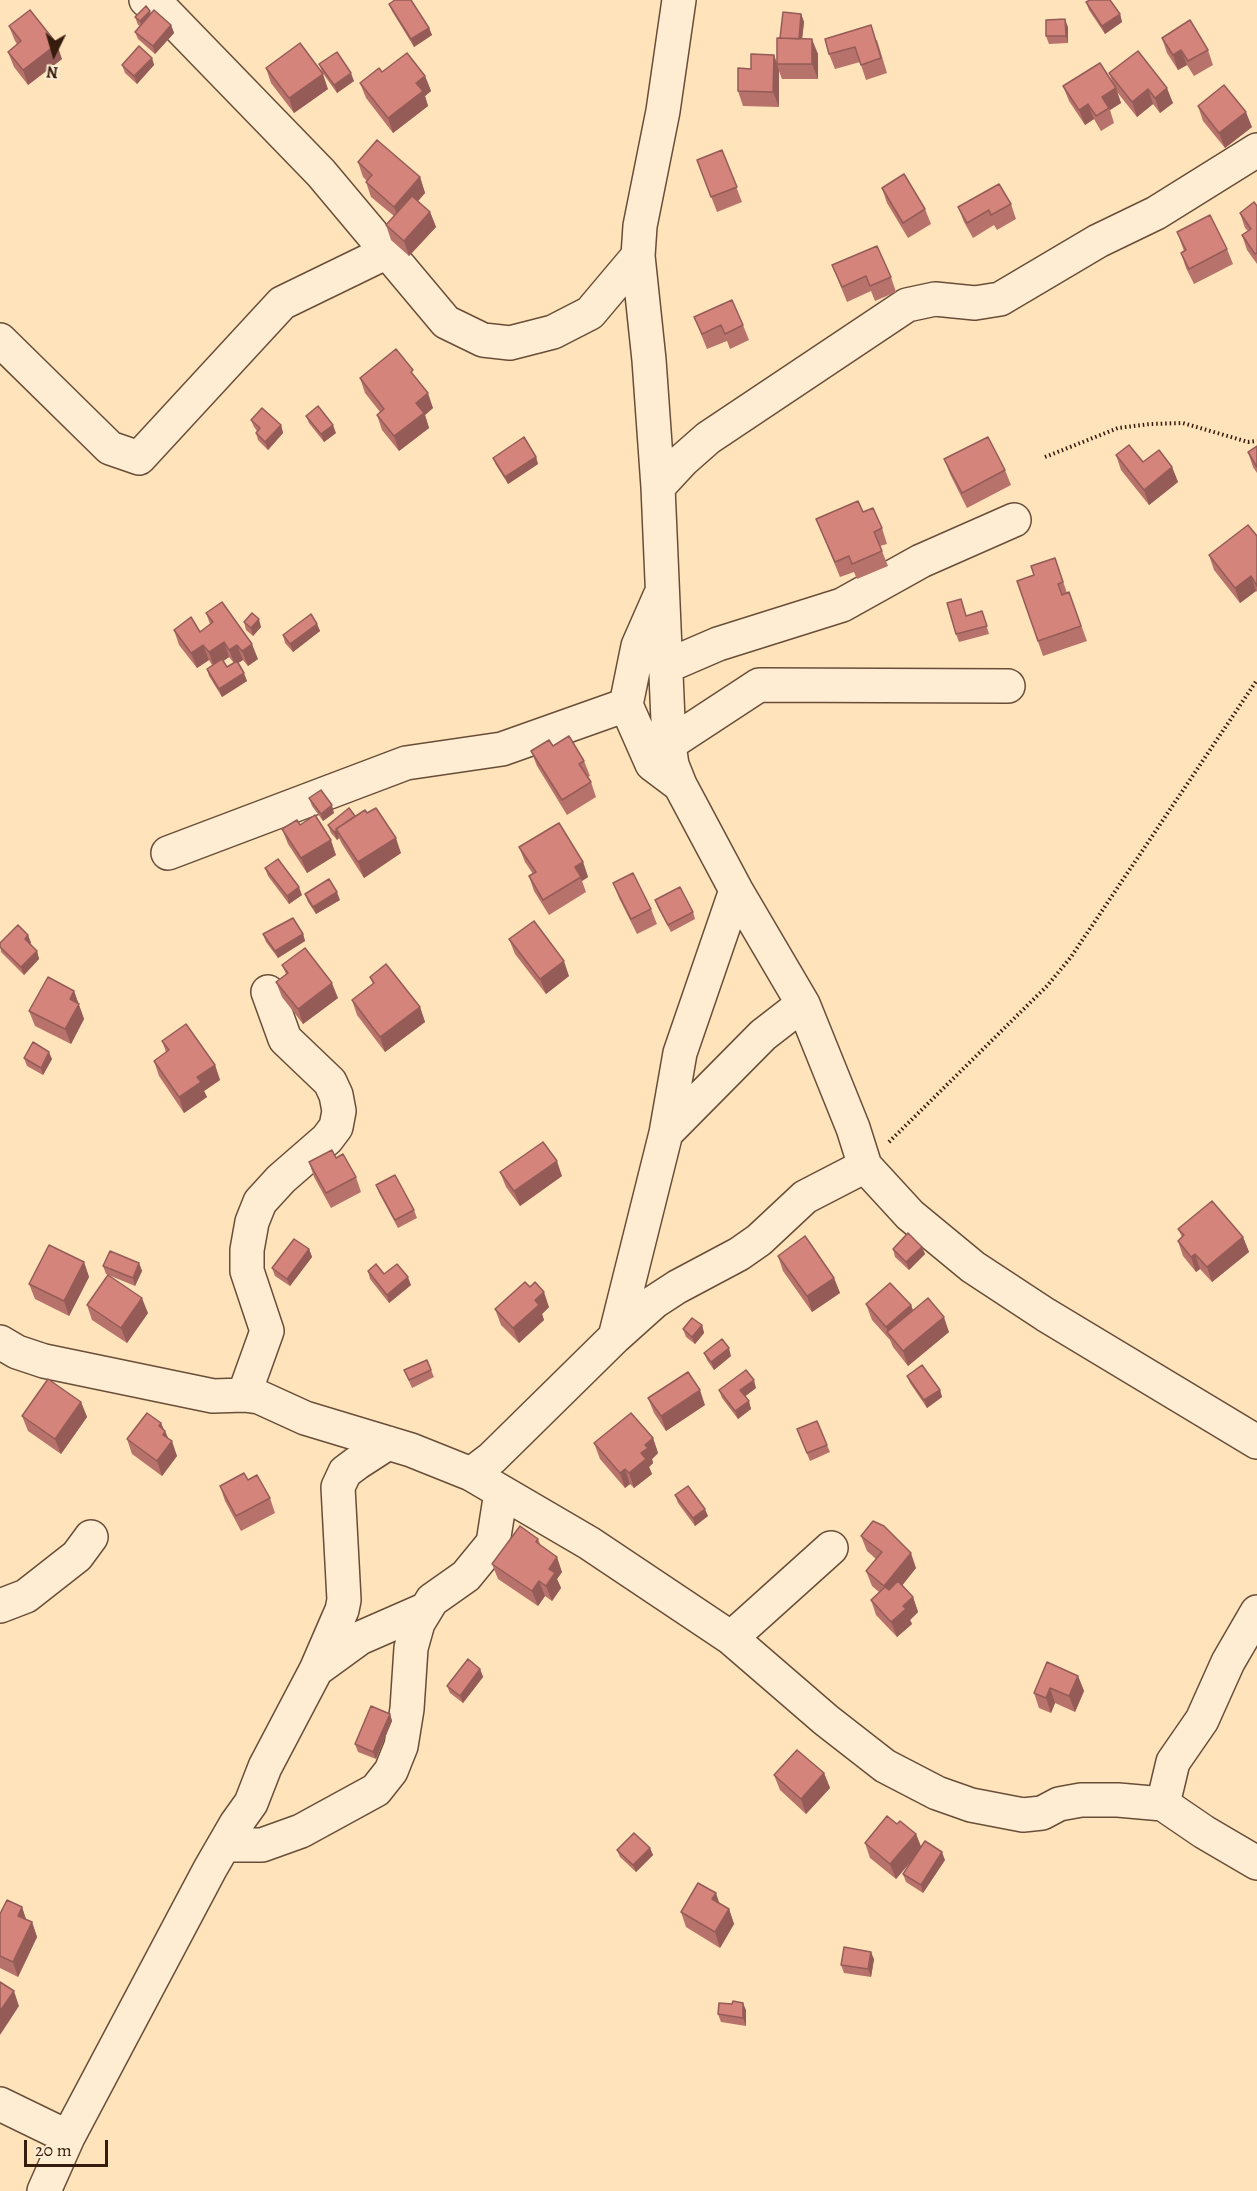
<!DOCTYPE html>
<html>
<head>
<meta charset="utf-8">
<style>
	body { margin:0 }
	#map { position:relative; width:1257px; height:2191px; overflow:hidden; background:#ffe3bb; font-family:Alegreya,serif }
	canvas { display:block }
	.north { position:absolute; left:24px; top:24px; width:60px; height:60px; -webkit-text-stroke:4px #ffedd3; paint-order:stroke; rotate:185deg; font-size:16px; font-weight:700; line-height:24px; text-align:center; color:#351c0d }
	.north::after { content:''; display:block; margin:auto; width:21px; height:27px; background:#351c0d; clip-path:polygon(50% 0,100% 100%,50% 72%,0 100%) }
	.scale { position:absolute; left:24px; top:2140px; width:84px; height:27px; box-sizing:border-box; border:3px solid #351c0d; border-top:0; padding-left:8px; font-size:18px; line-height:21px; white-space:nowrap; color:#351c0d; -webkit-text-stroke:4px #ffedd3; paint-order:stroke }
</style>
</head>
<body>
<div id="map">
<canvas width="1257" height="2191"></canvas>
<div class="north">N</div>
<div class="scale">20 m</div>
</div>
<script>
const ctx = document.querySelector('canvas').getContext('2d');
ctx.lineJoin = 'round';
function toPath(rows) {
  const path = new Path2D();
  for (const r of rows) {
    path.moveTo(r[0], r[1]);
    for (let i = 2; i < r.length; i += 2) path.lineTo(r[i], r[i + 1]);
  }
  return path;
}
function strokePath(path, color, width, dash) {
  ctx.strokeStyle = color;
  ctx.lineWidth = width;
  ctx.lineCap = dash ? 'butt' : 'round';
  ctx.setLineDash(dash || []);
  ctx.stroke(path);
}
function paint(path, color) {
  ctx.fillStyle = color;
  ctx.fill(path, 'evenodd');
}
const minor = toPath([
	[146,0,162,9,321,173,446,322,483,340,510,343,553,332,590,313,638,256],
	[679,0,663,111,640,226,638,256,649,360,658,487,669,744,672,765,680,785,736,890,803,1004,853,1128,865,1166,910,1215,973,1267,1046,1315,1257,1442],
	[0,340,110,448,139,458,282,303,387,252],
	[658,487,683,460,708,438,907,305,935,299,975,303,1000,299,1098,241,1156,213,1257,150],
	[660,596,638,646,626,705,652,764,676,782],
	[667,666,718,644,842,605,921,561,1014,520],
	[669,744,759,685,1008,686],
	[168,853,406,763,502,749,626,705],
	[666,1133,763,1035,803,1004],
	[615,1337,666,1133,680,1053,736,890],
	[0,1342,17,1352,44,1361,213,1396,244,1395,259,1397,305,1418,411,1450,471,1474,492,1458,615,1337,654,1302,677,1287,739,1254,759,1240,805,1197,865,1166],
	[244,1395,267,1331,247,1271,247,1250,252,1222,260,1202,281,1179,327,1139,336,1127,339,1111,336,1095,330,1082,285,1039,268,992],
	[471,1474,589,1543,731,1638,826,1720,885,1766,937,1793,971,1805,1023,1815,1042,1813,1059,1804,1081,1800,1118,1800,1163,1804,1204,1832,1257,1863],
	[0,1606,26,1596,77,1556,91,1537],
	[731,1638,831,1548],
	[316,1670,360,1638,424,1610],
	[1163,1804,1173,1762,1202,1720,1228,1662,1257,1612],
	[224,1845,262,1845,301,1831,376,1790,391,1771,401,1746,407,1709,411,1648,418,1623,432,1600,466,1576,493,1543,501,1492],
	[0,2104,68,2137],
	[44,2191,68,2137,210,1869,236,1824,251,1803,265,1767,316,1670,342,1610,344,1600,338,1487,345,1472,357,1463,388,1443]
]);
strokePath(minor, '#684e38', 36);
strokePath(toPath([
	[1045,457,1118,428,1150,424,1183,423,1248,442,1257,441],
	[889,1142,1047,986,1071,957,1257,680]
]), '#351c0d', 4, [1.5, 3]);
strokePath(minor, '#ffedd3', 33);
paint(toPath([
	[1086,2,1120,14,1122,22,1105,34,1089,10],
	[389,4,429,28,432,35,414,47,392,11],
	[151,13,171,25,174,33,155,54,138,39,135,32,140,26,138,25,135,17],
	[801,14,804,22,802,39,818,54,818,79,782,79,779,71,779,107,743,106,738,91,751,69,774,55,777,63,780,38],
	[9,26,62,59,28,85,14,67,8,52,17,44,15,41],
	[1068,27,1068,43,1049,44,1046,36],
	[1162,38,1208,50,1213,65,1194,76,1187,65,1178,70,1167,53],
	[877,40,887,73,866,80,860,62,835,69,829,54],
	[1138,51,1173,103,1160,113,1153,104,1137,117,1117,92,1121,103,1110,110,1114,123,1101,131,1094,119,1085,125,1069,101,1063,86,1113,83,1109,73],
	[152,58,154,65,137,84,125,73,122,65],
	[319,64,354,81,337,93,322,72],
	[266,68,328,89,294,113,271,83],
	[382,72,425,76,431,91,425,96,428,106,393,133,366,98,360,83],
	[1198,106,1252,127,1225,148,1203,121],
	[722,150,742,202,717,212,697,160],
	[358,162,420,177,425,193,418,201,430,212,436,227,409,256,391,240,386,225,394,216,371,197,366,182,367,181,363,177],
	[882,188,925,209,931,224,908,238,887,203],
	[1011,204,1016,219,997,230,994,225,973,238,964,222,958,207],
	[1257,206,1257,264,1247,250,1242,235,1248,231,1245,228,1240,213],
	[1177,232,1227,249,1233,264,1194,284,1186,268,1181,253,1184,251],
	[832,265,891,277,896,292,875,301,871,291,847,302],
	[694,317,743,325,749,340,730,349,727,341,707,349],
	[360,378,416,379,433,408,425,415,429,428,399,451,382,430,377,415,380,412,365,393],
	[306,416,336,433,324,442,309,423],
	[251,420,281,425,283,433,268,450,258,440,256,433,257,431,254,427],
	[1257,446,1257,473,1253,467,1248,452],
	[1116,455,1143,462,1172,467,1178,482,1149,505,1121,470],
	[536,457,538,464,508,484,496,465,493,458],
	[944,459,1005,470,1011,485,967,508,950,474],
	[863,512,882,528,887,544,880,546,888,566,857,579,854,572,840,577,816,519],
	[1257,536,1257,592,1256,591,1240,603,1214,570,1209,555],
	[1055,558,1067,593,1069,592,1087,641,1043,656,1017,581,1034,575],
	[961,599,966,616,982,611,989,634,959,642,956,634],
	[206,613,258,659,248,666,243,660,238,663,247,681,222,697,209,676,207,669,212,665,209,660,197,668,179,645,174,630,200,632,210,624],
	[229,657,234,663,227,667,223,661],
	[244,622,261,627,253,636,246,630],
	[317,624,320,631,293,652,285,643,283,635],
	[553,746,584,761,590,776,588,777,591,782,596,797,567,815,537,766,531,751],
	[309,798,334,813,323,821,312,806],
	[367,813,401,853,364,878,342,844,339,838,337,840,331,833,328,825],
	[300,825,336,855,307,873,288,844,282,829],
	[519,847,583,862,588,877,582,881,586,892,549,915,534,891,529,876,533,874,525,862],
	[265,868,302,895,289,904,268,876],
	[613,883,651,909,657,924,637,934,619,898],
	[305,894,340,900,316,914,308,902],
	[655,900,693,912,695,919,671,932,658,908],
	[263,934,303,934,305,941,278,958,266,942],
	[28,935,31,943,30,944,37,951,39,959,24,975,1,952,0,943],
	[509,939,569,976,546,994,515,954],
	[282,965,338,998,303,1024,282,997,276,982,286,974],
	[370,977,420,1007,425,1022,385,1052,357,1015,352,1000,373,984],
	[74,991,84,1019,71,1044,35,1026,29,1011],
	[162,1041,215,1065,220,1080,204,1091,207,1097,184,1113,159,1076,154,1061,166,1052],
	[24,1058,52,1059,43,1075,27,1066],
	[336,1158,356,1177,361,1192,331,1208,314,1177,309,1162],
	[500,1172,562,1176,520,1206,506,1187],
	[376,1185,414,1210,417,1218,398,1228,379,1193],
	[1178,1229,1243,1237,1249,1252,1212,1282,1200,1269,1196,1272,1183,1256,1178,1241,1182,1237],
	[922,1247,925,1254,909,1270,895,1257,893,1249],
	[309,1249,312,1257,290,1286,275,1276,272,1268],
	[778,1256,834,1278,840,1293,812,1312,783,1271],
	[84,1262,89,1277,69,1316,35,1299,29,1284],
	[139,1263,142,1271,135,1286,106,1274,103,1266],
	[368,1271,384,1274,411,1285,389,1303,370,1279],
	[866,1304,911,1305,913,1310,949,1332,908,1366,893,1347,890,1340,872,1320],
	[87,1305,148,1313,127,1343,92,1320],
	[549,1307,542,1314,544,1320,519,1343,501,1325,495,1309],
	[702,1325,704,1333,695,1344,686,1337,683,1329],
	[704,1353,731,1356,714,1370,707,1360],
	[404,1370,431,1370,434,1377,412,1388],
	[907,1376,940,1390,942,1397,927,1408,910,1383],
	[756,1388,745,1396,751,1409,738,1419,722,1398,719,1390],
	[648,1398,705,1405,666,1431,654,1413],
	[81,1402,87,1417,61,1454,28,1431,22,1416],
	[817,1421,830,1452,810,1461,797,1429],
	[161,1423,177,1456,162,1476,132,1454,127,1439],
	[653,1438,658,1453,652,1459,653,1463,649,1467,652,1474,634,1488,630,1484,625,1488,600,1459,594,1443],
	[248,1480,270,1498,275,1513,241,1531,225,1501,220,1486],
	[675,1495,708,1516,695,1526,678,1503],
	[861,1536,916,1568,902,1585,913,1597,918,1612,910,1620,912,1624,897,1637,876,1615,871,1600,879,1592,872,1586,866,1571,876,1559,867,1551],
	[538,1539,541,1546,562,1572,557,1579,561,1588,552,1601,545,1596,538,1606,498,1579,492,1564],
	[480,1669,483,1677,463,1703,450,1693,447,1686],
	[1078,1676,1084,1691,1075,1712,1055,1703,1051,1713,1039,1708,1034,1693],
	[390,1714,392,1721,376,1759,358,1752,355,1744],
	[824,1773,830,1788,806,1814,780,1790,774,1775],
	[897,1824,916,1834,921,1847,945,1860,923,1893,906,1882,903,1874,914,1857,896,1879,870,1858,865,1843],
	[650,1848,653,1855,636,1872,620,1857,617,1850],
	[719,1904,729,1909,734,1924,720,1948,686,1927,681,1912],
	[22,1907,26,1920,32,1922,37,1937,18,1977,0,1968,0,1914],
	[874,1959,871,1977,844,1973,841,1965],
	[746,2010,746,2026,721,2022,718,2014]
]), '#b7726b');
paint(toPath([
	[150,11,153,18,143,29,140,21],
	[801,14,804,22,801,48,798,40],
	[1120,14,1122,22,1105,34,1102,26],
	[1065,19,1068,27,1068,43,1066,36],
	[171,25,174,33,155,54,153,46],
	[429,28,432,35,414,47,411,39],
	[812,39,818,54,818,79,812,64],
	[57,44,62,59,28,85,23,70],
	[1181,50,1187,65,1178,70,1173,55],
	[774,55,779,71,779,107,773,92],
	[152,58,154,65,137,84,134,76],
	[351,73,354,81,337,93,334,85],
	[323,74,328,89,294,113,289,98],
	[425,76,431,91,425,96,428,106,393,133,388,118,416,83],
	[1116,88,1121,103,1110,110,1102,97],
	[1167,88,1173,103,1160,113,1155,98],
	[1148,89,1153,104,1137,117,1132,102],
	[1088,104,1094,119,1085,125,1079,110],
	[1246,112,1252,127,1225,148,1219,133],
	[420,177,425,193,400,222,394,207],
	[430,212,436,227,409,256,404,241],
	[428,393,433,408,425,415,429,428,399,451,394,436,416,403],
	[281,425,283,433,268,450,265,442],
	[333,425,336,433,324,442,321,434],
	[536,457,538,464,508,484,505,477],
	[1172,467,1178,482,1149,505,1144,490],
	[1251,576,1256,591,1240,603,1235,588],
	[259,619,261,627,253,636,251,628],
	[317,624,320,631,293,652,290,644],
	[224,642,229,657,214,668,209,652],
	[252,644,258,659,248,666,242,651],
	[203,645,209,660,197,668,191,653],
	[237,645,243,660,235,665,229,650],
	[244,673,247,681,222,697,219,689],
	[332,805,334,813,323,821,321,814],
	[337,830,339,838,337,840,334,832],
	[396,838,401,853,364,878,358,862],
	[331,840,336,855,307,873,301,858],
	[583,862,588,877,582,881,575,867],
	[299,887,302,895,289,904,287,896],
	[337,892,340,900,316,914,313,907],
	[303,934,305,941,278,958,275,951],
	[28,935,31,943,27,947,25,939],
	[37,951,39,959,24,975,21,967],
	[564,961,569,976,546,994,540,979],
	[332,983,338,998,303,1024,298,1009],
	[74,991,84,1019,71,1044,65,1029,70,999],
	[420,1007,425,1022,385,1052,380,1037],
	[49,1052,52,1059,43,1075,41,1068],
	[215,1065,220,1080,204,1091,207,1097,184,1113,179,1097,197,1077],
	[557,1161,562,1176,520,1206,514,1191],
	[1243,1237,1249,1252,1212,1282,1207,1267],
	[922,1247,925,1254,909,1270,906,1262],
	[309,1249,312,1257,290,1286,287,1279],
	[1195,1254,1200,1269,1196,1272,1191,1257],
	[84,1262,89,1277,69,1316,64,1301],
	[139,1263,142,1271,135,1286,133,1278],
	[408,1277,411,1285,389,1303,387,1295],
	[834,1278,840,1293,812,1312,807,1296],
	[544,1292,549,1307,542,1314,544,1320,519,1343,513,1328,535,1300],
	[142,1298,148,1313,127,1343,121,1328],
	[911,1305,916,1320,888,1333,886,1327],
	[944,1317,949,1332,908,1366,903,1351],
	[702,1325,704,1333,695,1344,692,1337],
	[729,1348,731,1356,714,1370,711,1362],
	[754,1380,756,1388,743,1398,740,1390],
	[700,1390,705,1405,666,1431,661,1416],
	[940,1390,942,1397,927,1408,924,1400],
	[749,1401,751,1409,738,1419,735,1411],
	[81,1402,87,1417,61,1454,55,1439],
	[161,1423,164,1432,165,1431,170,1443,172,1441,177,1456,162,1476,157,1461,159,1426],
	[653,1438,658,1453,652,1459,653,1463,649,1467,652,1474,634,1488,629,1473,645,1445],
	[625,1469,630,1484,625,1488,620,1473],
	[705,1509,708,1516,695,1526,693,1518],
	[911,1553,916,1568,890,1601,884,1586],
	[557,1557,562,1572,557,1579,561,1588,552,1601,546,1586,549,1569],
	[539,1581,545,1596,538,1606,532,1591],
	[913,1597,918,1612,910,1620,912,1624,897,1637,891,1622,903,1606],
	[480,1669,483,1677,463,1703,460,1696],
	[1078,1676,1084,1691,1075,1712,1069,1696],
	[1050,1688,1055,1703,1051,1713,1046,1698],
	[390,1714,392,1721,376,1759,373,1752],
	[824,1773,830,1788,806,1814,801,1799],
	[916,1834,922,1849,896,1879,890,1864],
	[650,1848,653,1855,636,1872,633,1865],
	[942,1852,945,1860,923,1893,921,1885],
	[716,1893,721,1908,712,1899],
	[22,1907,27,1922,18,1916],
	[729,1909,734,1924,720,1948,715,1932],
	[32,1922,37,1937,18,1977,13,1962],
	[871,1952,874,1959,871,1977,868,1969],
	[14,1991,19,2006,0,2035,0,2011],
	[743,2003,746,2010,746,2026,743,2018]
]), '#955c57');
const building = toPath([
	[395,0,411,0,429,28,411,39,389,4,395,0],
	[1090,0,1110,0,1120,14,1102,26,1086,2,1090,0],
	[146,6,150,11,140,21,135,17,146,6],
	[30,10,57,44,23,70,8,52,21,41,9,26,30,10],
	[154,10,171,25,153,46,135,32,154,10],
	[783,12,801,14,799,39,780,38,783,12],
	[1065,19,1066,36,1046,36,1046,20,1065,19],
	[1190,20,1208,50,1188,61,1181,50,1173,55,1162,38,1190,20],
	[871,25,881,58,861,65,855,47,829,54,825,39,871,25],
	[777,38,812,39,812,64,777,64,777,38],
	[300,43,323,74,289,98,266,68,300,43],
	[139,46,152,58,134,76,122,65,139,46],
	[1138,51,1167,88,1155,98,1148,89,1132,102,1109,73,1138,51],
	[337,52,351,73,334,85,319,64,337,52],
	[407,53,425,76,416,83,423,91,388,118,360,83,379,68,382,72,407,53],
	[751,54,774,55,773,92,738,91,738,68,751,69,751,54],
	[1100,63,1116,88,1102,97,1109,108,1096,116,1088,104,1079,110,1063,86,1100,63],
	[1224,85,1246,112,1219,133,1198,106,1224,85],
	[377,140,420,177,394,207,366,182,372,175,358,162,377,140],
	[722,150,737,187,711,197,697,160,722,150],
	[904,174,925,209,903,223,882,188,904,174],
	[999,184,1011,204,991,215,989,210,967,223,958,207,999,184],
	[412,196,430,212,404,241,386,225,412,196],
	[1254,202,1257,206,1257,253,1255,254,1242,235,1251,229,1240,213,1254,202],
	[1210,215,1227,249,1189,269,1181,253,1186,250,1177,232,1210,215],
	[877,246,891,277,870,286,866,276,842,287,832,265,877,246],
	[732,300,743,325,725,334,721,325,702,334,694,317,732,300],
	[396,349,413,370,411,372,428,393,416,403,424,413,394,436,377,415,384,409,360,378,396,349],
	[318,406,333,425,321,434,306,416,318,406],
	[262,408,281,425,265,442,256,433,260,428,251,420,262,408],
	[524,437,536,457,505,477,493,458,524,437],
	[988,437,1005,470,962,493,944,459,988,437],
	[1129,445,1143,462,1159,450,1172,467,1144,490,1116,455,1129,445],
	[1257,446,1257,467,1248,452,1257,446],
	[858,501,863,512,873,508,882,528,874,532,882,551,852,564,849,556,835,562,816,519,858,501],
	[1248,525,1257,536,1257,586,1251,576,1235,588,1209,555,1248,525],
	[1055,558,1063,582,1058,584,1062,595,1069,592,1081,626,1038,641,1017,581,1034,575,1031,566,1055,558],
	[961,599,966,616,982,611,987,626,956,634,947,603,961,599],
	[222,602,252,644,242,651,237,645,229,650,224,642,209,652,203,645,191,653,174,630,191,617,200,632,213,622,206,613,222,602],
	[252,613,259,619,251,628,244,622,252,613],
	[311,614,317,624,290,644,283,635,311,614],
	[222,659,227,667,237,661,244,673,219,689,207,669,222,659],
	[569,736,584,761,579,764,591,782,562,800,531,751,549,740,553,746,569,736],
	[321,790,332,805,321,814,309,798,321,790],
	[349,808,355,816,336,829,337,830,334,832,328,825,349,808],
	[376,808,396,838,358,862,336,829,365,810,367,813,376,808],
	[315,815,331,840,301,858,282,829,297,820,300,825,315,815],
	[559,823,583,862,575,867,581,877,543,900,529,876,536,872,519,847,559,823],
	[278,859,299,887,287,896,265,868,278,859],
	[633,873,651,909,631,919,613,883,633,873],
	[329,879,337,892,313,907,305,894,329,879],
	[680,887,693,912,668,925,655,900,680,887],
	[293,918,303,934,275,951,263,934,293,918],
	[534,921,564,961,540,979,509,939,534,921],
	[18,925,28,935,25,939,37,951,21,967,0,947,0,943,18,925],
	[305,948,332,983,298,1009,276,982,288,973,282,965,305,948],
	[386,964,420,1007,380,1037,352,1000,374,983,370,977,386,964],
	[48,977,74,991,70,999,79,1004,65,1029,29,1011,48,977],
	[186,1024,215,1065,197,1077,201,1082,179,1097,154,1061,169,1050,162,1041,186,1024],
	[33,1042,49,1052,41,1068,24,1058,33,1042],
	[543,1142,557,1161,514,1191,500,1172,543,1142],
	[332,1150,336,1158,343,1154,356,1177,326,1193,309,1162,332,1150],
	[395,1175,414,1210,395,1220,376,1185,395,1175],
	[1212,1201,1243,1237,1207,1267,1195,1254,1191,1257,1178,1241,1184,1235,1178,1229,1212,1201],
	[908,1233,922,1247,906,1262,893,1249,908,1233],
	[805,1236,834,1278,807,1296,778,1256,805,1236],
	[294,1239,309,1249,287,1279,272,1268,294,1239],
	[49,1245,84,1262,64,1301,29,1284,49,1245],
	[110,1251,139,1263,133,1278,103,1266,110,1251],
	[376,1264,384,1274,397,1264,408,1277,387,1295,368,1271,376,1264],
	[108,1275,142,1298,121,1328,87,1305,108,1275],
	[525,1282,530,1287,535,1282,544,1292,535,1300,539,1305,513,1328,495,1309,525,1282],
	[890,1283,911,1305,886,1327,866,1304,890,1283],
	[928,1298,944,1317,903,1351,887,1332,928,1298],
	[692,1318,702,1325,692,1337,683,1329,692,1318],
	[722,1339,729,1348,711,1362,704,1353,722,1339],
	[427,1360,431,1370,409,1380,404,1370,427,1360],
	[922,1365,940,1390,924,1400,907,1376,922,1365],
	[746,1370,754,1380,740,1390,749,1401,735,1411,719,1390,746,1370],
	[688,1372,700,1390,661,1416,648,1398,688,1372],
	[48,1379,81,1402,55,1439,22,1416,48,1379],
	[147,1413,161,1423,159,1426,165,1431,163,1435,172,1441,157,1461,127,1439,147,1413],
	[631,1413,653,1438,645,1445,648,1448,641,1453,646,1459,629,1473,625,1469,620,1473,594,1443,631,1413],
	[817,1421,827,1445,807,1453,797,1429,817,1421],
	[244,1473,248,1480,257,1475,270,1498,236,1516,220,1486,244,1473],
	[688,1486,705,1509,693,1518,675,1495,688,1486],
	[873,1521,884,1526,911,1553,884,1586,866,1571,882,1552,861,1536,873,1521],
	[520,1526,538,1539,536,1542,557,1557,549,1569,555,1573,546,1586,539,1581,532,1591,492,1564,520,1526],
	[898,1581,913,1597,903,1606,906,1609,891,1622,871,1600,885,1587,889,1590,898,1581],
	[468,1659,480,1669,460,1696,447,1686,468,1659],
	[1047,1662,1078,1676,1069,1696,1050,1688,1046,1698,1034,1693,1047,1662],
	[371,1706,390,1714,373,1752,355,1744,371,1706],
	[797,1750,824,1773,801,1799,774,1775,797,1750],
	[887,1816,897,1824,900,1821,916,1834,890,1864,865,1843,887,1816],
	[634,1833,650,1848,633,1865,617,1850,634,1833],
	[925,1841,942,1852,921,1885,903,1874,925,1841],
	[698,1883,716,1893,712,1899,729,1909,715,1932,681,1912,698,1883],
	[7,1900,22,1907,18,1916,32,1922,13,1962,0,1956,0,1914,7,1900],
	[844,1947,871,1952,868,1969,841,1965,844,1947],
	[0,1982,14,1991,0,2011,0,1982],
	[733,2001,743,2003,743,2018,718,2014,719,2003,732,2004,733,2001]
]);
paint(building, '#d5847c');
strokePath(building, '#955c57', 1.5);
</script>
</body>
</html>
